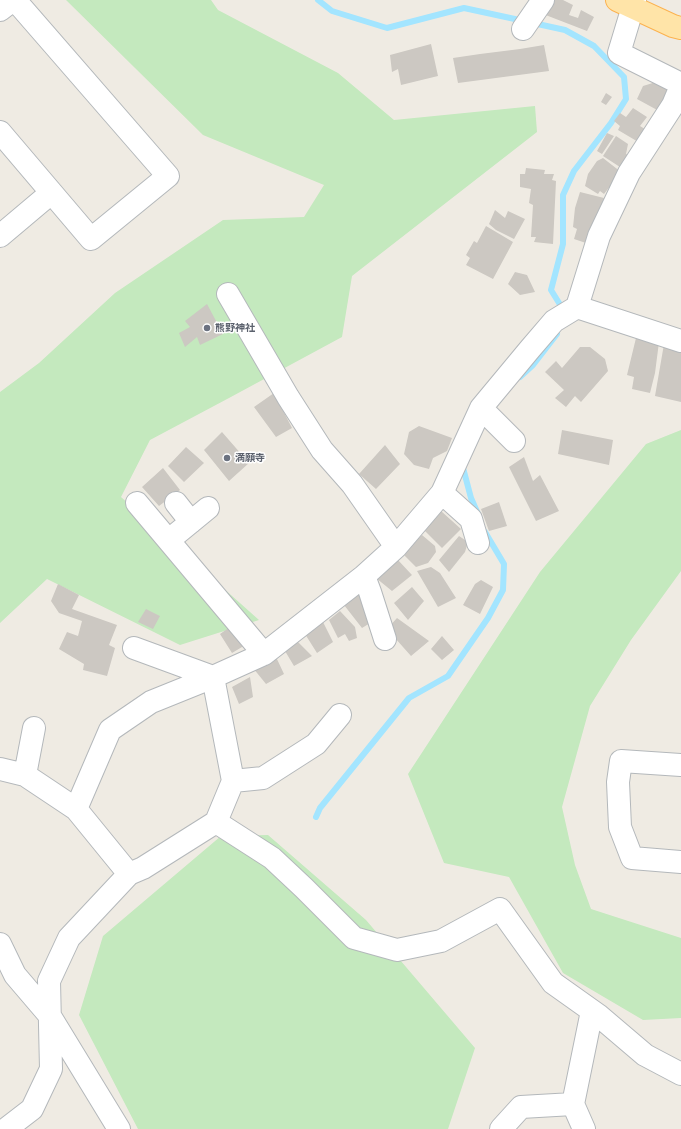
<!DOCTYPE html>
<html>
<head>
<meta charset="utf-8">
<style>
	body { margin:0 }
	canvas { display:block; background:#efebe3 }
</style>
</head>
<body>
<canvas width="681" height="1129"></canvas>
<script>
const ctx = document.querySelector('canvas').getContext('2d');
ctx.lineJoin = 'round';
function paint(path, color) {
  ctx.fillStyle = color;
  ctx.fill(path, 'evenodd');
}
function toPath(rows) {
  const path = new Path2D();
  for (const r of rows) {
    path.moveTo(r[0], r[1]);
    for (let i = 2; i < r.length; i += 2) path.lineTo(r[i], r[i + 1]);
  }
  return path;
}
function strokePath(path, color, width, dash) {
  ctx.strokeStyle = color;
  ctx.lineWidth = width;
  ctx.lineCap = dash ? 'butt' : 'round';
  ctx.setLineDash(dash || []);
  ctx.stroke(path);
}
function drawText(font, color, halo, rows, align = 'center') {
  ctx.font = font + ' "Asap Condensed","Noto Sans JP",sans-serif';
  ctx.lineWidth = 3;
  ctx.setLineDash([]);
  ctx.textBaseline = 'middle';
  ctx.strokeStyle = halo;
  ctx.fillStyle = color;
  for (const [text, x, y, turn = 0] of rows) {
    ctx.save();
    ctx.translate(x, y);
    ctx.rotate((+turn || 0) * Math.PI / 180);
    ctx.textAlign = isNaN(turn) ? turn : align;
    if (halo) ctx.strokeText(text, 0, 0);
    ctx.fillText(text, 0, 0);
    ctx.restore();
  }
}
paint(toPath([
	[66,0,211,0,218,10,338,73,394,120,535,106,537,132,352,276,342,337,229,398,150,440,121,497,259,620,180,645,47,579,0,623,0,392,39,363,115,293,223,220,304,217,324,185,203,135],
	[681,430,681,571,631,640,590,706,562,807,575,865,591,909,681,938,681,1018,643,1020,563,973,509,877,444,863,408,774,540,572,646,444],
	[268,835,366,920,475,1048,448,1129,138,1129,79,1015,103,936,221,836]
]), '#c4e9be');
strokePath(toPath([
	[318,0,332,11,387,28,464,8,524,21],
	[533,23,565,30,594,46,624,77,626,99,611,123,574,171,563,195,563,244,551,290,564,311],
	[520,377,533,365,557,334],
	[462,464,471,498,478,514],
	[316,817,320,808,409,698,448,676,488,618,503,590,504,564,485,532]
]), '#a3e5ff', 6);
paint(toPath([
	[552,0,563,0,573,5,569,15,578,18,581,10,594,17,587,31,543,14],
	[431,44,438,76,401,85,398,69,392,72,390,55],
	[544,45,549,71,458,83,453,58,480,54,520,49],
	[656,82,669,90,659,111,637,99,643,86],
	[606,93,612,97,606,105,601,102],
	[633,108,647,117,640,126,648,131,640,143,618,130,620,126,614,121,620,113,626,117],
	[607,133,614,136,602,154,597,151],
	[616,136,628,144,626,154,632,156,623,169,603,156],
	[603,158,621,172,604,194,600,191,598,194,585,186,588,174,597,161],
	[526,168,545,170,544,174,554,174,552,180,556,181,553,244,534,242,536,237,531,237,533,205,529,203,531,189,520,187,520,174,525,174],
	[580,192,604,198,597,227,589,244,574,239,577,229,573,227,575,208],
	[495,210,505,218,508,211,525,219,514,239,496,230,489,224],
	[486,226,513,242,493,279,466,265,470,258,466,255,474,241,477,243],
	[515,272,527,275,535,292,520,295,508,284],
	[207,304,223,334,200,345,197,337,185,347,179,333,190,327,185,321],
	[636,338,659,342,655,373,650,393,632,389,634,377,627,375],
	[664,344,681,349,681,402,655,396],
	[580,347,590,347,605,359,608,371,581,402,575,396,566,407,555,398,564,390,545,372,556,361,562,368],
	[274,393,292,428,276,437,254,407],
	[419,426,452,438,447,451,433,458,429,469,414,465,404,454,409,432],
	[562,430,613,440,609,465,558,454],
	[222,432,249,463,229,481,204,450],
	[385,445,400,464,376,489,359,474],
	[186,447,204,463,184,482,168,466],
	[524,457,533,481,540,475,559,511,536,521,509,467],
	[163,468,180,490,159,506,142,487],
	[499,502,507,526,489,531,481,509],
	[441,511,461,529,442,548,424,530],
	[422,535,435,546,436,552,428,563,416,567,403,554],
	[459,536,468,542,465,552,449,572,439,560],
	[397,559,412,575,392,591,376,578],
	[431,567,440,573,456,598,438,607,417,571],
	[481,580,493,587,480,614,463,605,475,584],
	[58,584,79,595,72,609,117,625,109,645,115,648,107,676,83,670,84,664,59,649,67,632,78,636,82,621,59,613,51,601],
	[412,587,424,601,408,620,394,603],
	[359,594,374,611,375,620,362,628,344,605],
	[146,609,160,616,153,629,138,622],
	[340,611,355,627,357,638,349,641,345,634,338,638,329,620],
	[397,618,429,641,411,656,387,629],
	[323,622,333,642,317,653,305,634],
	[233,625,247,644,232,653,220,634],
	[442,636,454,650,442,660,431,649],
	[297,641,312,656,294,666,285,651],
	[276,657,284,674,266,684,253,668],
	[250,677,253,697,239,704,232,687]
]), '#ccc8c2');
const minor = toPath([
	[635,0,619,53,681,84],
	[0,10,13,0],
	[523,29,543,0],
	[0,132,91,239,168,176,15,0],
	[228,294,288,397,322,450,352,484,396,547],
	[577,307,599,236,629,173,673,105,681,86],
	[481,408,514,441],
	[442,493,471,519,478,543],
	[137,503,264,654],
	[176,503,191,522],
	[169,540,208,508],
	[364,576,370,592,385,639],
	[681,765,621,761,618,782,620,827,632,858,681,862],
	[0,769,25,775,76,809,129,874],
	[25,775,34,728],
	[233,781,213,677,264,654,364,576,396,547,442,493,481,408,530,349,554,321,577,307,681,341],
	[76,809,110,730,151,702,213,677,134,648],
	[216,822,272,858,304,888,354,938,397,950,441,941,500,909,553,983,598,1015,645,1055,681,1074],
	[0,944,15,975,50,1016,119,1129],
	[6,1129,32,1109,51,1069,49,981,69,938,129,874,143,868,216,822,233,781,263,778,316,744,340,715],
	[501,1129,521,1107,573,1104],
	[584,1129,573,1104,592,1011]
]);
const tertiary = toPath([
	[0,236,51,193]
]);
const primary = toPath([
	[617,0,673,26,681,28]
]);
strokePath(minor, '#b4b8bb', 24);
strokePath(tertiary, '#b4b8bb', 24);
strokePath(primary, '#fcb24f', 24);
strokePath(minor, '#fff', 22);
strokePath(tertiary, '#fff', 22);
strokePath(primary, '#ffe4a8', 22);
for (const [x, y, r, color] of [
	[207,328,4,"#6b7280"],
	[227,458,4,"#6b7280"]
]) {
  const dot = new Path2D();
  dot.arc(x, y, r, 0, 2 * Math.PI);
  ctx.fillStyle = color;
  ctx.fill(dot);
  strokePath(dot, '#fff', 1.5);
}
drawText('bold 10px', '#5b616d', '#fff', [
	["熊野神社",215,328],
	["満願寺",235,458]
], 'left');
</script>
</body>
</html>
